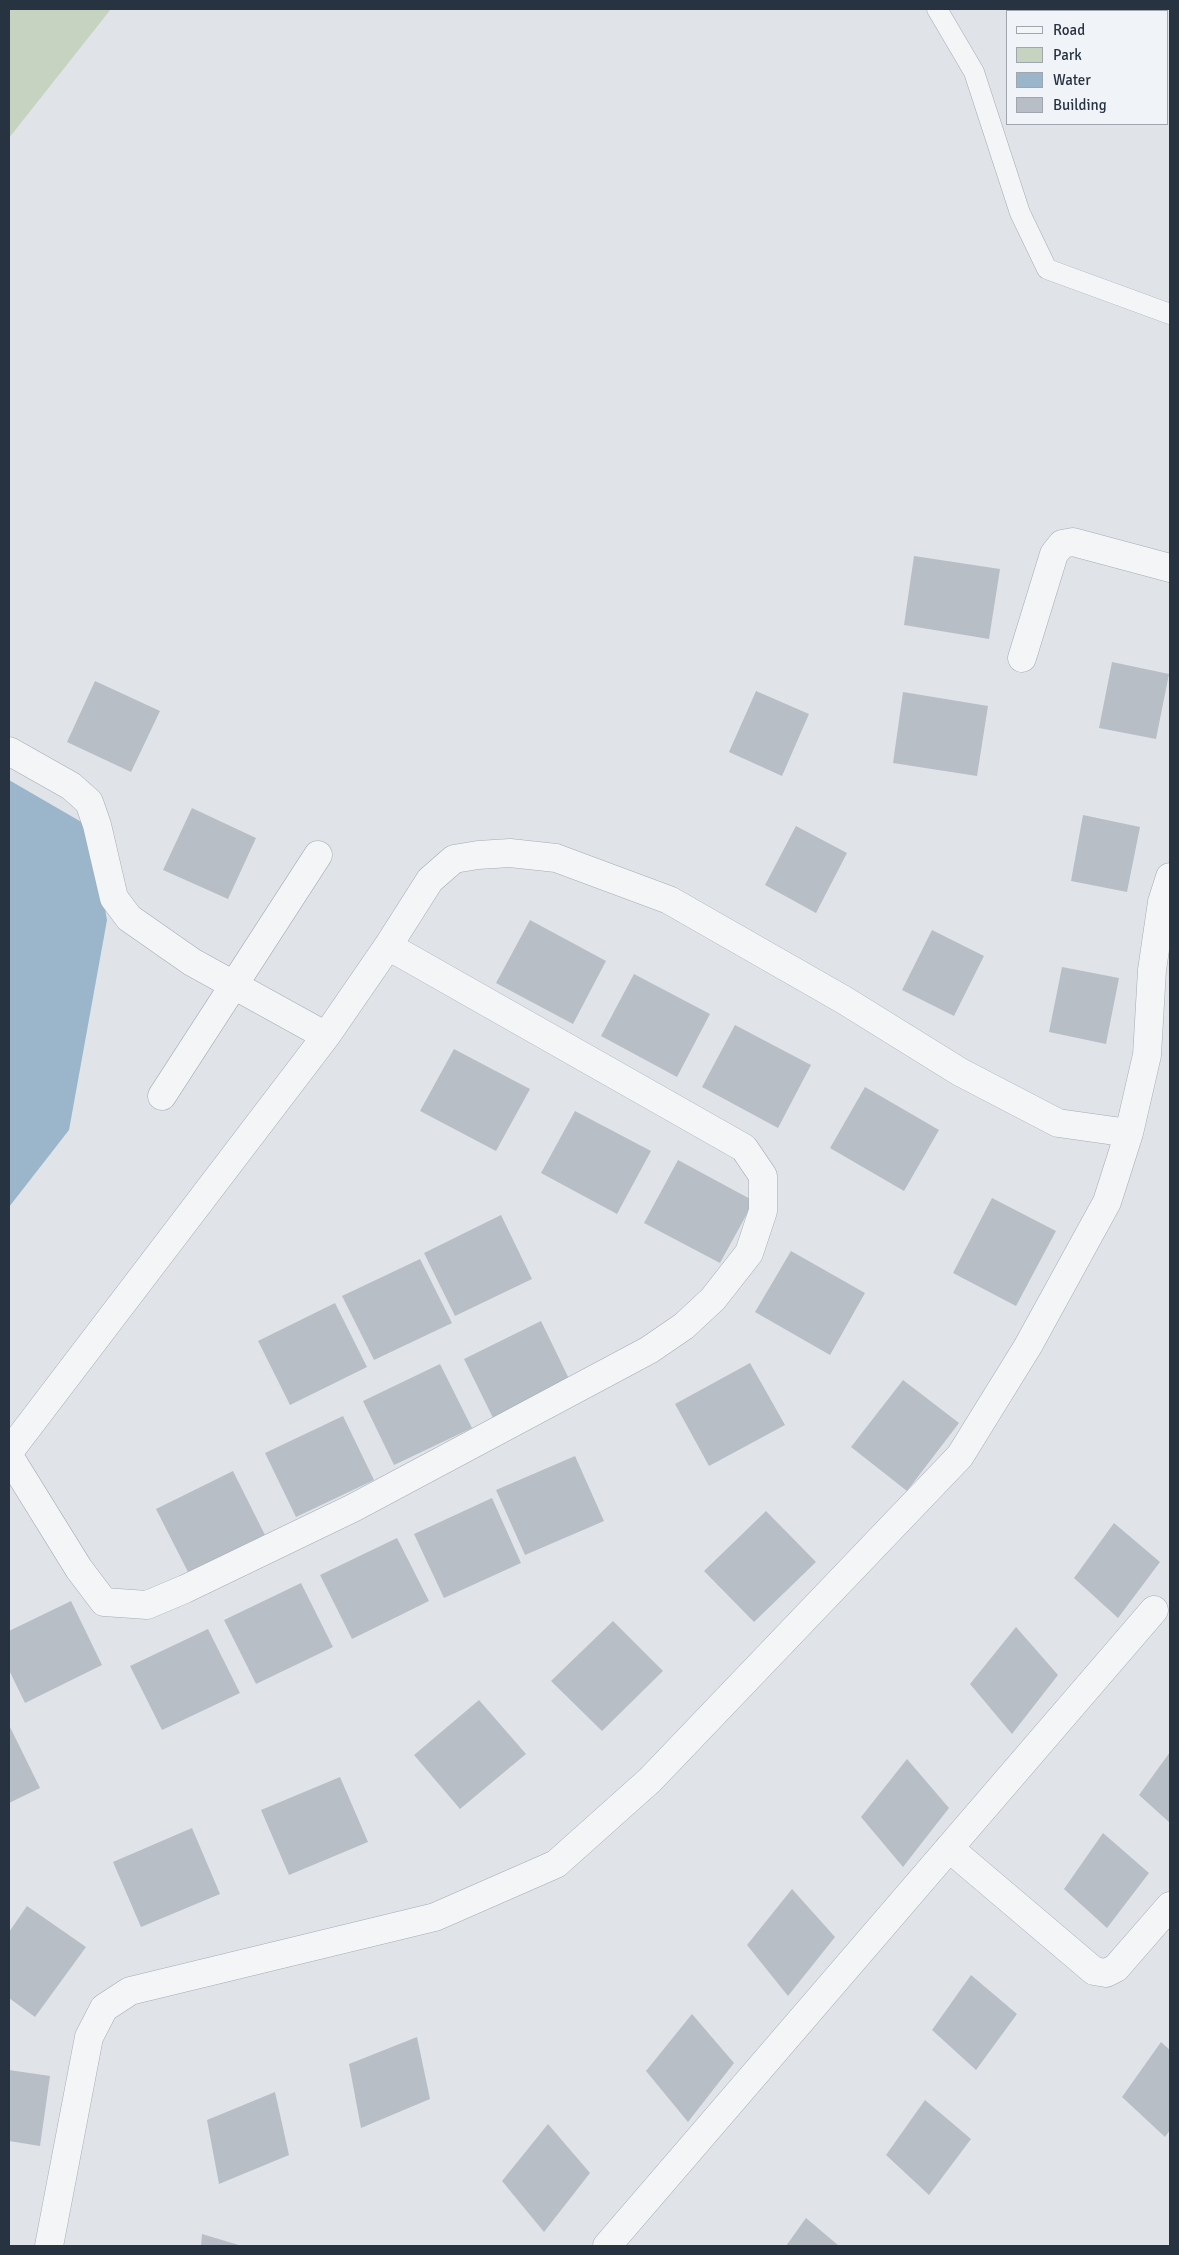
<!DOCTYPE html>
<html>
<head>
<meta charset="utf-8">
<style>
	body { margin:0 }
	#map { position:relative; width:1179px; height:2255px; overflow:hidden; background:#e0e4e9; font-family:Signika,sans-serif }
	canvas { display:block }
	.frame { position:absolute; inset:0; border:10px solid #283341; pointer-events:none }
	.legend { position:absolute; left:1006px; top:10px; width:162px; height:115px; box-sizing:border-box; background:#f0f3f7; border:1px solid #a0a6ae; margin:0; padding:6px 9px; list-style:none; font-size:15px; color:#283341 }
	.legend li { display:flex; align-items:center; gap:10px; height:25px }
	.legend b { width:25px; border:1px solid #a0a6ae }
</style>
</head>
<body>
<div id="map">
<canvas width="1179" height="2255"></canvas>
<div class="frame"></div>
<ul class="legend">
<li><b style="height:6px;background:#f3f5f7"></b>Road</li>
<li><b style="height:14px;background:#c7d3c1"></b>Park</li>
<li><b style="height:14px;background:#9bb5ca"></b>Water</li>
<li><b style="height:14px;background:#b7bec6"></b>Building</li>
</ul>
</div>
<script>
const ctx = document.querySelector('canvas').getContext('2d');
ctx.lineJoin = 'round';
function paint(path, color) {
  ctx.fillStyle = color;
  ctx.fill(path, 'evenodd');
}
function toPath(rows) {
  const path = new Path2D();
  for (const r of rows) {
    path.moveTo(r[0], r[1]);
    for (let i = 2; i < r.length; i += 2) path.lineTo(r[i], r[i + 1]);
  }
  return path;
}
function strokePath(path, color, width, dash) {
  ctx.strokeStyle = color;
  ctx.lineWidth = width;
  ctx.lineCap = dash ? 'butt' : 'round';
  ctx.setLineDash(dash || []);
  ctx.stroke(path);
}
paint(toPath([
	[9,9,111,9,9,138]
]), '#c7d3c1');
paint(toPath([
	[9,780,90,827,107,920,69,1130,9,1207]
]), '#9bb5ca');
paint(toPath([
	[914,556,1000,569,989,639,904,625],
	[1112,662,1169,674,1156,739,1099,728],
	[95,681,160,711,131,772,67,742],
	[756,691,809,714,782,776,729,752],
	[903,692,988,706,977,776,893,763],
	[192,808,256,838,228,899,163,870],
	[1083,815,1140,827,1127,892,1071,881],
	[796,826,847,853,816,913,765,885],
	[530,920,606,961,573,1024,496,983],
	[932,930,984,956,954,1016,902,990],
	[1062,967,1119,978,1106,1044,1049,1032],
	[634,974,710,1014,677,1077,601,1036],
	[735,1025,811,1065,778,1128,702,1087],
	[454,1049,530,1089,496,1151,420,1111],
	[865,1087,939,1130,904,1191,830,1148],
	[575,1111,651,1151,617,1214,541,1173],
	[678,1160,754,1201,720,1263,644,1223],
	[992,1198,1056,1231,1016,1306,953,1273],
	[501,1215,532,1279,455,1316,424,1253],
	[791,1251,865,1293,830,1355,755,1312],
	[420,1259,452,1323,374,1360,342,1296],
	[335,1303,367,1367,290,1405,258,1341],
	[541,1321,572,1385,495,1422,464,1359],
	[750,1363,785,1425,709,1466,675,1404],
	[440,1364,472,1428,394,1465,363,1401],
	[903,1380,959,1423,907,1491,851,1447],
	[343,1416,374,1480,296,1517,265,1453],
	[575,1456,604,1521,525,1555,496,1490],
	[233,1471,265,1535,188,1572,156,1509],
	[492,1498,521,1563,444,1598,414,1534],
	[766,1511,816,1562,754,1622,704,1571],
	[1114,1523,1160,1562,1118,1618,1074,1578],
	[397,1538,429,1601,352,1639,320,1575],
	[301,1583,333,1647,256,1684,224,1620],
	[71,1601,102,1665,25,1703,9,1670,9,1631],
	[613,1621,663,1671,602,1731,551,1681],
	[1016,1627,1058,1675,1012,1734,970,1684],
	[208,1629,240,1693,162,1730,130,1666],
	[479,1700,526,1754,460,1809,414,1755],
	[9,1725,40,1788,9,1803],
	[1170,1752,1170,1823,1139,1795],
	[907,1759,949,1808,903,1867,861,1817],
	[340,1777,368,1842,289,1875,261,1810],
	[192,1828,220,1894,141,1927,113,1862],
	[1103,1833,1149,1873,1107,1928,1064,1889],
	[792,1889,835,1937,788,1996,747,1945],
	[27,1906,86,1947,35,2017,9,1998,9,1932],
	[971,1975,1017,2014,976,2070,932,2030],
	[692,2014,734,2063,688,2122,646,2071],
	[417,2037,430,2099,361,2128,349,2064],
	[1161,2042,1170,2050,1170,2130,1165,2137,1122,2097],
	[9,2070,50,2076,40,2146,9,2141],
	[275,2092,289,2155,219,2184,207,2120],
	[925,2100,971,2139,929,2195,886,2155],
	[548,2124,590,2173,544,2232,502,2181],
	[806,2218,839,2246,786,2246],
	[202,2234,242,2246,201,2246]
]), '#b7bec6');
const service = toPath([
	[937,9,974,72,1020,213,1047,269,1170,314]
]);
const minor = toPath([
	[1022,658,1054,554,1062,544,1073,542,1170,568],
	[9,751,71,786,89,802,97,825,114,898,129,918,192,962,326,1036],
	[162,1096,318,855],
	[9,1452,326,1036,388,946,430,880,454,859,478,855,510,853,556,858,669,900,844,1000,960,1072,1058,1123,1129,1133],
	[9,1456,79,1569,104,1602,147,1605,185,1589,353,1508,649,1350,684,1326,713,1299,749,1253,763,1211,763,1176,744,1148,388,946],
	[949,1848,1094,1971,1106,1973,1116,1968,1170,1906],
	[49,2246,89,2037,104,2008,130,1991,435,1917,556,1864,650,1780,960,1456,1028,1346,1107,1202,1129,1133,1147,1055,1152,970,1162,902,1170,877],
	[607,2246,1154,1610]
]);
strokePath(service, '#a5abb3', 21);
strokePath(minor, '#a5abb3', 29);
strokePath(service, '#f3f5f7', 20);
strokePath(minor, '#f3f5f7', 28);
</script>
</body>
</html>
